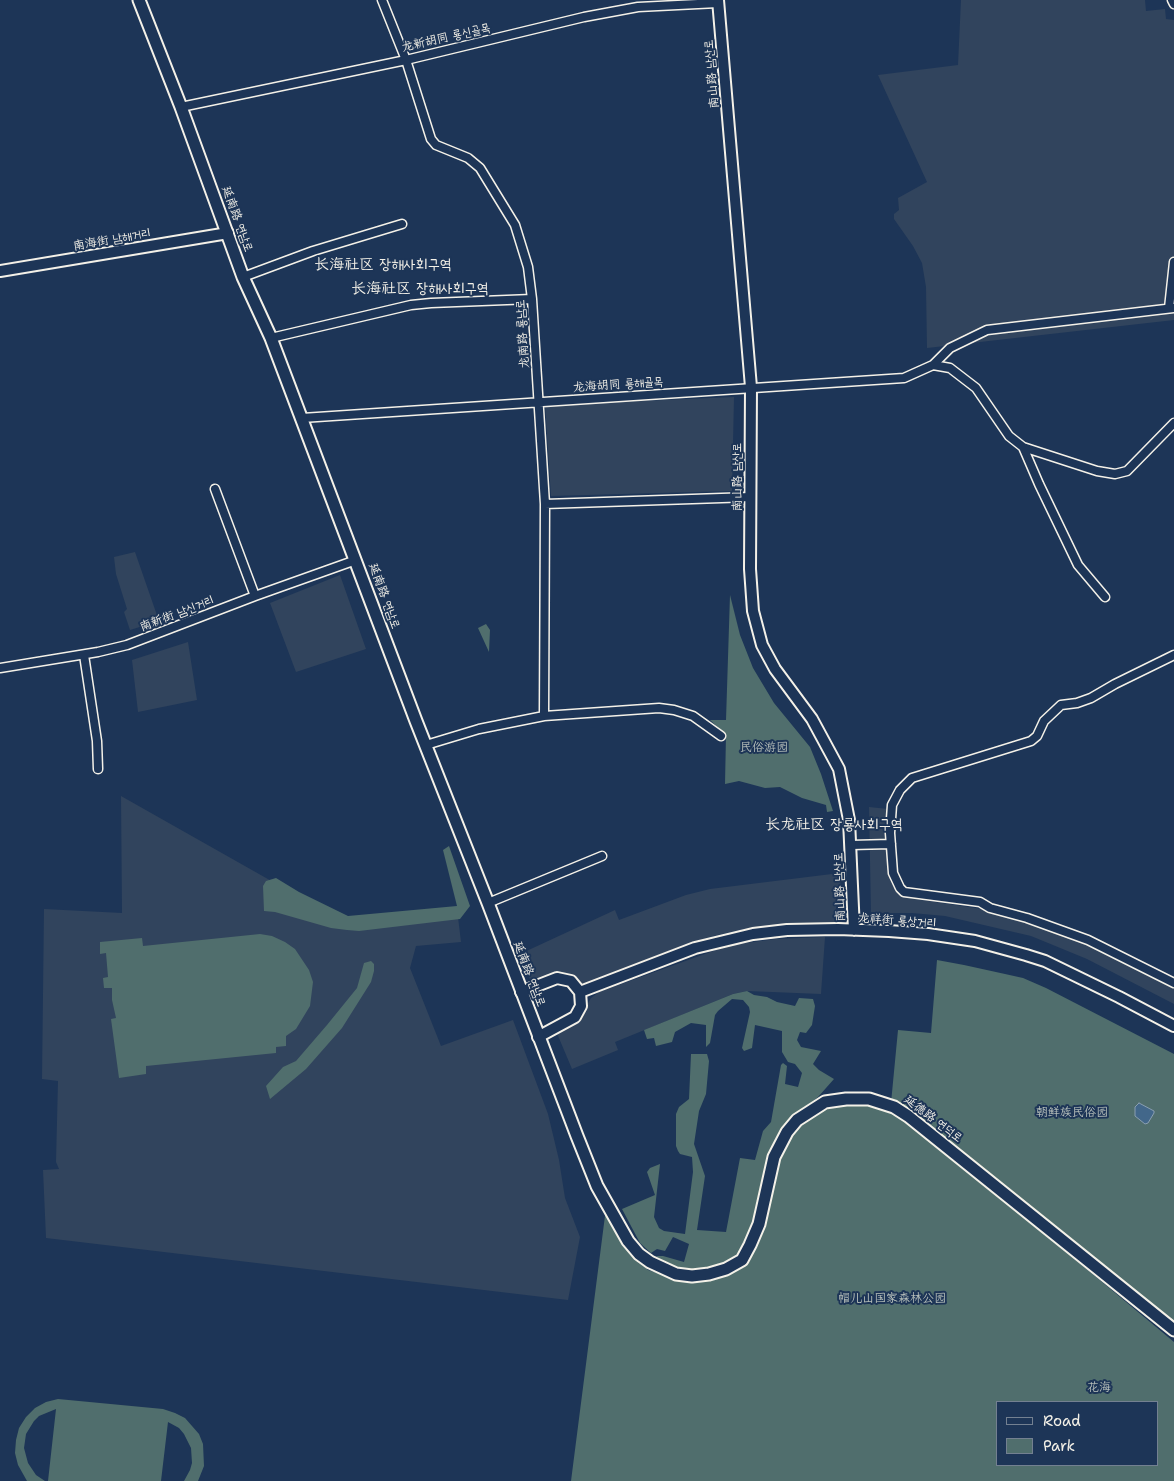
<!DOCTYPE html>
<html>
<head>
<meta charset="utf-8">
<style>
	body { margin:0 }
	#map { position:relative; width:1174px; height:1481px; overflow:hidden; background:#1d3557; font-family:"Shantell Sans",sans-serif }
	canvas { display:block }
	.legend { position:absolute; left:996px; top:1401px; width:162px; height:65px; box-sizing:border-box; background:#1d3557; border:1px solid #738091; margin:0; padding:6px 9px; list-style:none; font-size:15px; color:#f4f1e8 }
	.legend li { display:flex; align-items:center; gap:10px; height:25px }
	.legend b { width:25px; border:1px solid #738091 }
</style>
</head>
<body>
<div id="map">
<canvas width="1174" height="1481"></canvas>
<ul class="legend">
<li><b style="height:6px;background:#1d3557"></b>Road</li>
<li><b style="height:14px;background:#506e6d"></b>Park</li>
</ul>
</div>
<script>
const ctx = document.querySelector('canvas').getContext('2d');
ctx.lineJoin = 'round';
function paint(path, color) {
  ctx.fillStyle = color;
  ctx.fill(path, 'evenodd');
}
function toPath(rows) {
  const path = new Path2D();
  for (const r of rows) {
    path.moveTo(r[0], r[1]);
    for (let i = 2; i < r.length; i += 2) path.lineTo(r[i], r[i + 1]);
  }
  return path;
}
function strokePath(path, color, width, dash) {
  ctx.strokeStyle = color;
  ctx.lineWidth = width;
  ctx.lineCap = dash ? 'butt' : 'round';
  ctx.setLineDash(dash || []);
  ctx.stroke(path);
}
function drawText(font, color, halo, rows, align = 'center') {
  ctx.font = font + ' "Shantell Sans","LXGW WenKai TC","Poor Story",sans-serif';
  ctx.lineWidth = 4;
  ctx.setLineDash([]);
  ctx.textBaseline = 'middle';
  ctx.strokeStyle = halo;
  ctx.fillStyle = color;
  for (const [text, x, y, turn = 0] of rows) {
    ctx.save();
    ctx.translate(x, y);
    ctx.rotate((+turn || 0) * Math.PI / 180);
    ctx.textAlign = isNaN(turn) ? turn : align;
    if (halo) ctx.strokeText(text, 0, 0);
    ctx.fillText(text, 0, 0);
    ctx.restore();
  }
}
paint(toPath([
	[961,0,1145,0,1146,11,1165,9,1166,19,1174,20,1174,320,927,348,926,287,922,263,913,246,894,219,894,214,899,210,898,198,927,182,878,75,958,65],
	[734,397,732,491,551,496,545,405],
	[135,552,159,621,130,630,124,612,127,609,116,574,114,557],
	[340,575,366,649,296,672,270,603],
	[188,642,197,700,138,712,132,660],
	[121,796,351,926,458,917,461,942,416,946,410,968,441,1046,513,1020,548,1114,559,1160,565,1198,580,1237,568,1300,46,1238,43,1170,59,1169,56,1162,58,1081,42,1079,44,909,122,913],
	[869,807,888,809,890,880,895,890,900,895,908,898,989,910,1011,915,1083,940,1174,983,1174,1004,1087,959,1031,936,945,916,912,913,871,913],
	[840,873,842,923,775,925,744,929,713,936,689,943,584,984,579,983,572,977,533,981,529,978,520,954,615,910,619,920,686,895,710,889],
	[825,937,821,994,747,991,733,994,615,1042,618,1050,572,1069,556,1031,578,1020,591,998,599,992,730,945,776,939]
]), '#31445d');
paint(toPath([
	[730,595,740,635,753,668,774,703,810,747,821,774,833,811,827,812,826,805,802,798,780,787,765,788,739,781,725,784,726,735,710,720,726,720],
	[486,624,490,630,489,652,478,628],
	[449,846,470,906,460,919,359,931,347,930,331,928,275,912,264,911,263,886,266,881,276,878,299,892,348,916,457,906,443,850],
	[260,934,272,936,285,942,295,949,309,970,313,982,310,1006,296,1029,286,1036,286,1046,276,1047,276,1053,146,1066,146,1074,119,1078,111,1019,116,1018,112,1000,112,988,104,988,103,978,108,977,106,953,100,954,100,942,142,938,143,946],
	[937,960,964,965,1005,974,1023,978,1046,988,1174,1054,1174,1327,929,1124,908,1110,891,1103,898,1030,931,1033],
	[371,961,374,964,374,971,371,982,342,1028,306,1069,270,1099,266,1086,283,1067,296,1061,327,1025,357,988,364,963],
	[747,991,754,995,767,997,777,1002,795,1006,799,998,813,999,815,1006,812,1025,806,1033,800,1032,797,1040,801,1047,821,1051,813,1064,819,1070,834,1079,818,1097,784,1126,775,1140,766,1165,756,1205,755,1221,747,1243,738,1254,728,1261,716,1268,696,1273,664,1265,662,1260,656,1256,663,1256,684,1262,689,1244,673,1237,665,1251,657,1249,651,1253,640,1243,622,1209,655,1195,647,1172,650,1168,660,1164,654,1217,659,1228,664,1231,685,1234,693,1172,692,1157,680,1154,678,1151,676,1146,676,1114,679,1107,689,1099,691,1054,707,1054,709,1061,706,1094,699,1111,694,1144,705,1176,697,1230,726,1232,740,1158,755,1160,763,1131,771,1122,781,1065,783,1063,787,1066,785,1084,798,1087,802,1073,795,1064,788,1062,782,1052,782,1031,755,1025,752,1048,744,1051,742,1048,750,1012,749,1007,743,1000,732,999,718,1011,715,1015,710,1043,706,1047,706,1025,691,1023,675,1032,672,1042,656,1046,654,1038,647,1039,644,1030,733,994],
	[832,1103,871,1103,907,1119,1174,1342,1174,1481,571,1481,606,1208,630,1254,648,1270,686,1282,700,1282,714,1278,738,1264,779,1154,792,1131,808,1114],
	[998,1402,1158,1402,1158,1465,998,1465],
	[58,1399,163,1409,175,1413,185,1418,199,1434,203,1444,204,1466,198,1481,184,1481,190,1470,192,1463,191,1448,184,1434,179,1428,168,1422,161,1481,48,1481,56,1409,39,1416,34,1421,26,1434,24,1448,28,1463,36,1475,45,1481,27,1481,18,1465,15,1453,16,1440,19,1428,26,1417,35,1408,46,1402]
]), '#506e6d');
const water = toPath([
	[1139,1103,1154,1111,1154,1113,1148,1123,1145,1124,1135,1116,1135,1107,1139,1103]
]);
paint(water, '#42678a');
strokePath(water, '#899eb0', 1);
const minor = toPath([
	[382,0,406,60,431,139,436,145,468,158,480,168,515,225,528,267,532,299,545,504,544,716],
	[1172,0,1174,4],
	[181,107,406,60,584,17,638,7,718,3],
	[243,277,313,251,402,224],
	[1169,308,1174,262],
	[271,338,411,305,431,303,532,299],
	[933,365,950,368,976,388,1009,436,1023,447,1097,471,1115,474,1127,471,1174,423],
	[302,418,904,378,933,365,950,348,987,330,1174,308],
	[1023,447,1039,484,1078,565,1105,597],
	[215,489,255,596],
	[545,504,751,497],
	[84,655,97,741,98,769],
	[1174,655,1115,684,1091,698,1077,703,1061,705,1044,721,1037,736,1031,741,912,778,900,790,892,805,890,833,893,873,900,888,904,892,980,902,990,908,1027,918,1088,940,1174,983],
	[0,668,98,652,127,645,255,596,356,560],
	[426,745,479,729,544,716,659,708,674,710,693,716,721,736],
	[851,845,891,844],
	[488,903,602,856]
]);
const tertiary = toPath([
	[718,0,751,387,750,569,753,611,762,645,775,669,812,719,839,769,849,820,854,930],
	[0,271,228,233],
	[521,992,557,978,571,981,580,992,581,1006,575,1017,538,1037],
	[580,992,695,948,753,934,787,930,838,929,889,931,928,934,975,941,1026,955,1045,961,1119,997,1174,1026]
]);
const secondary = toPath([
	[139,0,181,107,243,277,271,338,416,721,488,903,577,1136,597,1186,628,1241,639,1254,650,1262,676,1274,692,1276,709,1274,726,1269,742,1260,750,1245,759,1224,774,1157,787,1132,797,1120,825,1102,846,1099,869,1099,894,1107,908,1116,1174,1330]
]);
strokePath(minor, '#f4f1e8', 11);
strokePath(tertiary, '#f4f1e8', 14);
strokePath(secondary, '#f4f1e8', 15);
strokePath(minor, '#1d3557', 8);
strokePath(tertiary, '#1d3557', 10);
strokePath(secondary, '#1d3557', 11);
drawText('12px', '#f4f1e8', '#1d3557', [
	["龙新胡同 룡신골목",446,38,-13],
	["南山路 남산로",712,74,-95],
	["延南路 연남로",237,219,70],
	["南海街 남해거리",112,240,-10],
	["龙南路 룡남로",523,334,-94],
	["龙海胡同 룡해골목",618,385,-4],
	["南山路 남산로",738,477,-90],
	["延南路 연남로",384,596,70],
	["南新街 남신거리",177,614,-21],
	["南山路 남산로",840,887,-92],
	["龙祥街 룡상거리",897,921,4],
	["延南路 연남로",529,974,69],
	["延德路 연덕로",933,1119,37]
]);
drawText('12px', '#bbc3bd', '#1d3557', [
	["民俗游园",764,748],
	["朝鲜族民俗园",1072,1113],
	["帽儿山国家森林公园",892,1299],
	["花海",1099,1388]
]);
drawText('15px', '#f4f1e8', '#1d3557', [
	["长海社区 장해사회구역",383,265],
	["长海社区 장해사회구역",420,289],
	["长龙社区 장룡사회구역",834,825]
]);
</script>
</body>
</html>
